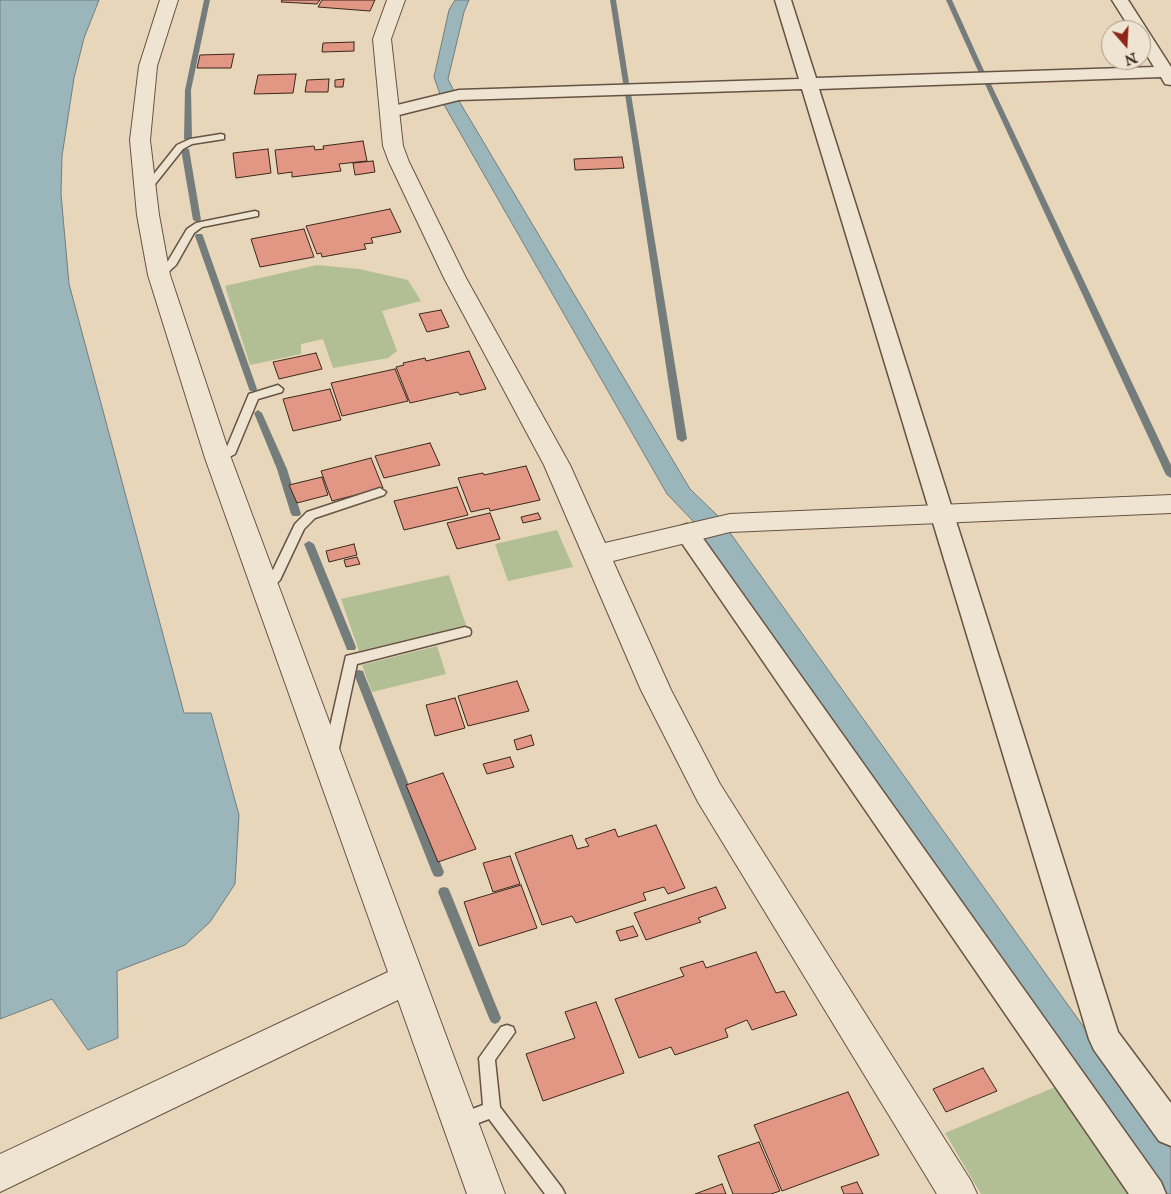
<!DOCTYPE html>
<html>
<head>
<meta charset="utf-8">
<style>
	body { margin:0 }
	#map { position:relative; width:1171px; height:1194px; overflow:hidden; background:#e7d6ba; font-family:"IM FELL English",serif }
	canvas { display:block }
	.north { position:absolute; left:1101px; top:20px; width:50px; height:50px; box-sizing:border-box; background:#efe4d2; border:1px solid #a7988a; border-radius:50%; rotate:161deg; font-size:14px; font-weight:700; line-height:20px; text-align:center; color:#3a271d }
	.north::after { content:''; display:block; margin:auto; width:18px; height:22px; background:#8f2418; clip-path:polygon(50% 0,100% 100%,50% 72%,0 100%) }
</style>
</head>
<body>
<div id="map">
<canvas width="1171" height="1194"></canvas>
<div class="north">N</div>
</div>
<script>
const ctx = document.querySelector('canvas').getContext('2d');
ctx.lineJoin = 'round';
function paint(path, color) {
  ctx.fillStyle = color;
  ctx.fill(path, 'evenodd');
}
function toPath(rows) {
  const path = new Path2D();
  for (const r of rows) {
    path.moveTo(r[0], r[1]);
    for (let i = 2; i < r.length; i += 2) path.lineTo(r[i], r[i + 1]);
  }
  return path;
}
function strokePath(path, color, width, dash) {
  ctx.strokeStyle = color;
  ctx.lineWidth = width;
  ctx.lineCap = dash ? 'butt' : 'round';
  ctx.setLineDash(dash || []);
  ctx.stroke(path);
}
paint(toPath([
	[317,265,359,269,408,280,421,301,382,311,397,351,388,358,333,368,323,339,301,344,301,354,250,365,225,286],
	[557,530,573,567,508,581,495,544],
	[449,575,466,625,359,651,341,599],
	[437,646,446,674,372,692,362,665],
	[1060,1085,1137,1194,981,1194,945,1133]
]), '#b2be93');
const water = toPath([
	[0,0,99,0,84,38,74,78,62,156,61,194,69,284,184,713,211,713,239,815,235,884,210,922,185,945,117,971,118,1038,88,1050,52,999,0,1019,0,0],
	[455,0,469,0,464,12,448,79,459,101,690,489,718,516,1171,1149,1171,1194,1167,1194,707,544,692,520,667,494,443,103,434,77,449,10,455,0]
]);
paint(water, '#9bb6bb');
strokePath(water, '#747d7c', 1);
paint(toPath([
	[204,0,210,0,191,90,192,139,188,141,184,139,185,90,204,0],
	[610,0,616,0,629,83,626,85,623,83,610,0],
	[946,0,952,0,985,73,984,74,979,73,946,0],
	[985,81,990,82,1171,465,1171,478,1166,475,984,82,985,81],
	[628,92,631,94,687,439,682,442,677,439,625,94,628,92],
	[182,147,189,149,201,220,197,222,193,220,181,149,182,147],
	[196,234,202,234,203,236,257,389,256,391,250,391,249,389,195,236,196,234],
	[258,410,262,413,287,469,301,514,299,516,293,516,291,514,277,469,254,413,258,410],
	[309,541,314,544,356,647,355,650,347,650,346,647,304,544,309,541],
	[359,670,363,671,364,674,444,872,442,876,438,877,434,876,432,872,354,674,355,671,359,670],
	[444,887,448,888,450,892,501,1018,499,1022,495,1024,491,1022,489,1018,438,892,440,888,444,887]
]), '#747d7c');
const building = toPath([
	[282,0,320,0,317,4,281,2,282,0],
	[322,0,375,0,370,11,318,7,322,0],
	[354,42,354,51,322,52,323,43,354,42],
	[234,54,231,68,197,68,200,55,234,54],
	[296,74,293,93,254,94,258,75,296,74],
	[329,79,328,92,305,92,307,80,329,79],
	[344,79,343,87,335,87,335,80,344,79],
	[363,141,367,161,339,164,341,171,292,177,292,172,278,174,275,150,314,146,315,150,324,149,323,146,363,141],
	[268,149,271,173,236,178,233,153,268,149],
	[622,157,624,168,575,170,574,159,622,157],
	[373,161,375,172,355,175,353,163,373,161],
	[390,209,401,232,371,238,373,243,364,244,366,249,322,257,321,253,317,254,306,226,390,209],
	[304,229,314,257,260,267,251,239,304,229],
	[441,310,449,327,427,332,419,314,441,310],
	[469,351,486,389,460,395,458,392,410,403,396,367,404,365,403,363,425,358,426,361,469,351],
	[316,353,322,369,279,379,273,362,316,353],
	[395,369,408,401,342,416,331,383,395,369],
	[330,389,341,420,293,431,283,399,330,389],
	[430,443,440,465,384,478,375,456,430,443],
	[371,458,383,488,332,501,321,471,371,458],
	[526,466,540,500,490,511,489,508,471,512,458,478,483,473,484,475,526,466],
	[322,477,328,495,297,503,289,485,322,477],
	[457,487,468,515,404,530,394,501,457,487],
	[490,513,500,539,457,549,447,523,490,513],
	[538,513,541,519,523,523,521,517,538,513],
	[354,544,357,555,329,562,326,551,354,544],
	[357,557,360,564,346,567,344,560,357,557],
	[517,681,529,711,468,726,458,696,517,681],
	[455,698,465,728,435,736,426,705,455,698],
	[531,735,534,745,517,750,514,740,531,735],
	[510,757,514,767,487,774,483,764,510,757],
	[443,773,476,849,438,862,406,785,443,773],
	[656,825,685,888,668,894,664,887,643,893,646,900,576,923,572,916,542,925,515,853,572,835,577,849,589,846,585,839,615,829,618,837,656,825],
	[510,856,520,884,493,892,483,863,510,856],
	[521,885,537,928,479,946,464,902,521,885],
	[716,887,726,908,698,918,701,922,646,940,634,913,716,887],
	[633,926,638,936,620,941,616,931,633,926],
	[756,952,776,993,784,991,797,1015,752,1030,747,1020,725,1029,728,1037,675,1055,671,1047,639,1058,615,999,684,976,680,968,703,961,706,968,756,952],
	[596,1002,624,1073,543,1101,526,1054,575,1038,565,1012,596,1002],
	[983,1068,997,1091,946,1112,933,1089,983,1068],
	[848,1092,879,1155,782,1191,754,1125,848,1092],
	[759,1142,780,1191,771,1194,733,1194,718,1156,759,1142],
	[857,1182,863,1194,844,1194,841,1187,857,1182],
	[722,1184,726,1194,695,1194,722,1184]
]);
paint(building, '#e29784');
strokePath(building, '#3a271d', 1);
const service = toPath([
	[221,134,224,135,224,139,192,144,183,149,148,193,142,193,142,189,177,145,190,139,221,134],
	[255,211,258,212,258,216,202,227,194,233,176,265,163,277,155,277,154,275,168,261,187,229,196,223,255,211],
	[278,385,283,389,282,392,258,399,235,454,222,461,214,461,212,458,214,455,226,449,249,394,278,385],
	[380,488,386,492,384,495,315,518,304,529,280,580,269,591,261,591,259,588,271,574,295,524,307,512,380,488],
	[465,627,470,629,471,632,470,635,357,664,338,753,336,757,331,759,326,757,324,753,346,656,465,627],
	[507,1025,513,1027,515,1032,495,1060,500,1107,562,1188,565,1194,545,1194,489,1119,460,1130,454,1128,452,1122,454,1116,483,1105,479,1058,501,1027,507,1025]
]);
const minor = toPath([
	[775,0,791,0,816,78,1154,67,1141,46,1141,30,1131,30,1112,0,1128,0,1171,67,1171,85,1165,84,1161,77,819,89,1118,1032,1171,1103,1171,1146,1159,1141,1094,1050,1089,1039,802,89,459,100,391,117,385,116,382,112,385,108,459,90,799,79,775,0],
	[687,524,695,527,1161,1182,1166,1194,1129,1194,679,539,675,533,679,527,687,524]
]);
const tertiary = toPath([
	[160,0,178,0,157,66,150,140,159,215,170,275,231,458,505,1194,467,1194,398,1000,0,1192,0,1154,388,972,205,458,148,275,137,215,130,140,139,66,160,0],
	[387,0,405,0,391,39,403,146,409,162,466,278,570,465,605,543,730,514,1171,495,1171,513,730,532,613,561,671,690,720,784,971,1181,977,1194,937,1194,698,802,641,690,544,465,444,278,389,162,383,146,373,39,387,0]
]);
strokePath(service, '#655344', 3);
strokePath(minor, '#655344', 3);
strokePath(tertiary, '#655344', 2);
paint(service, '#efe4d2');
paint(minor, '#efe4d2');
paint(tertiary, '#efe4d2');
</script>
</body>
</html>
